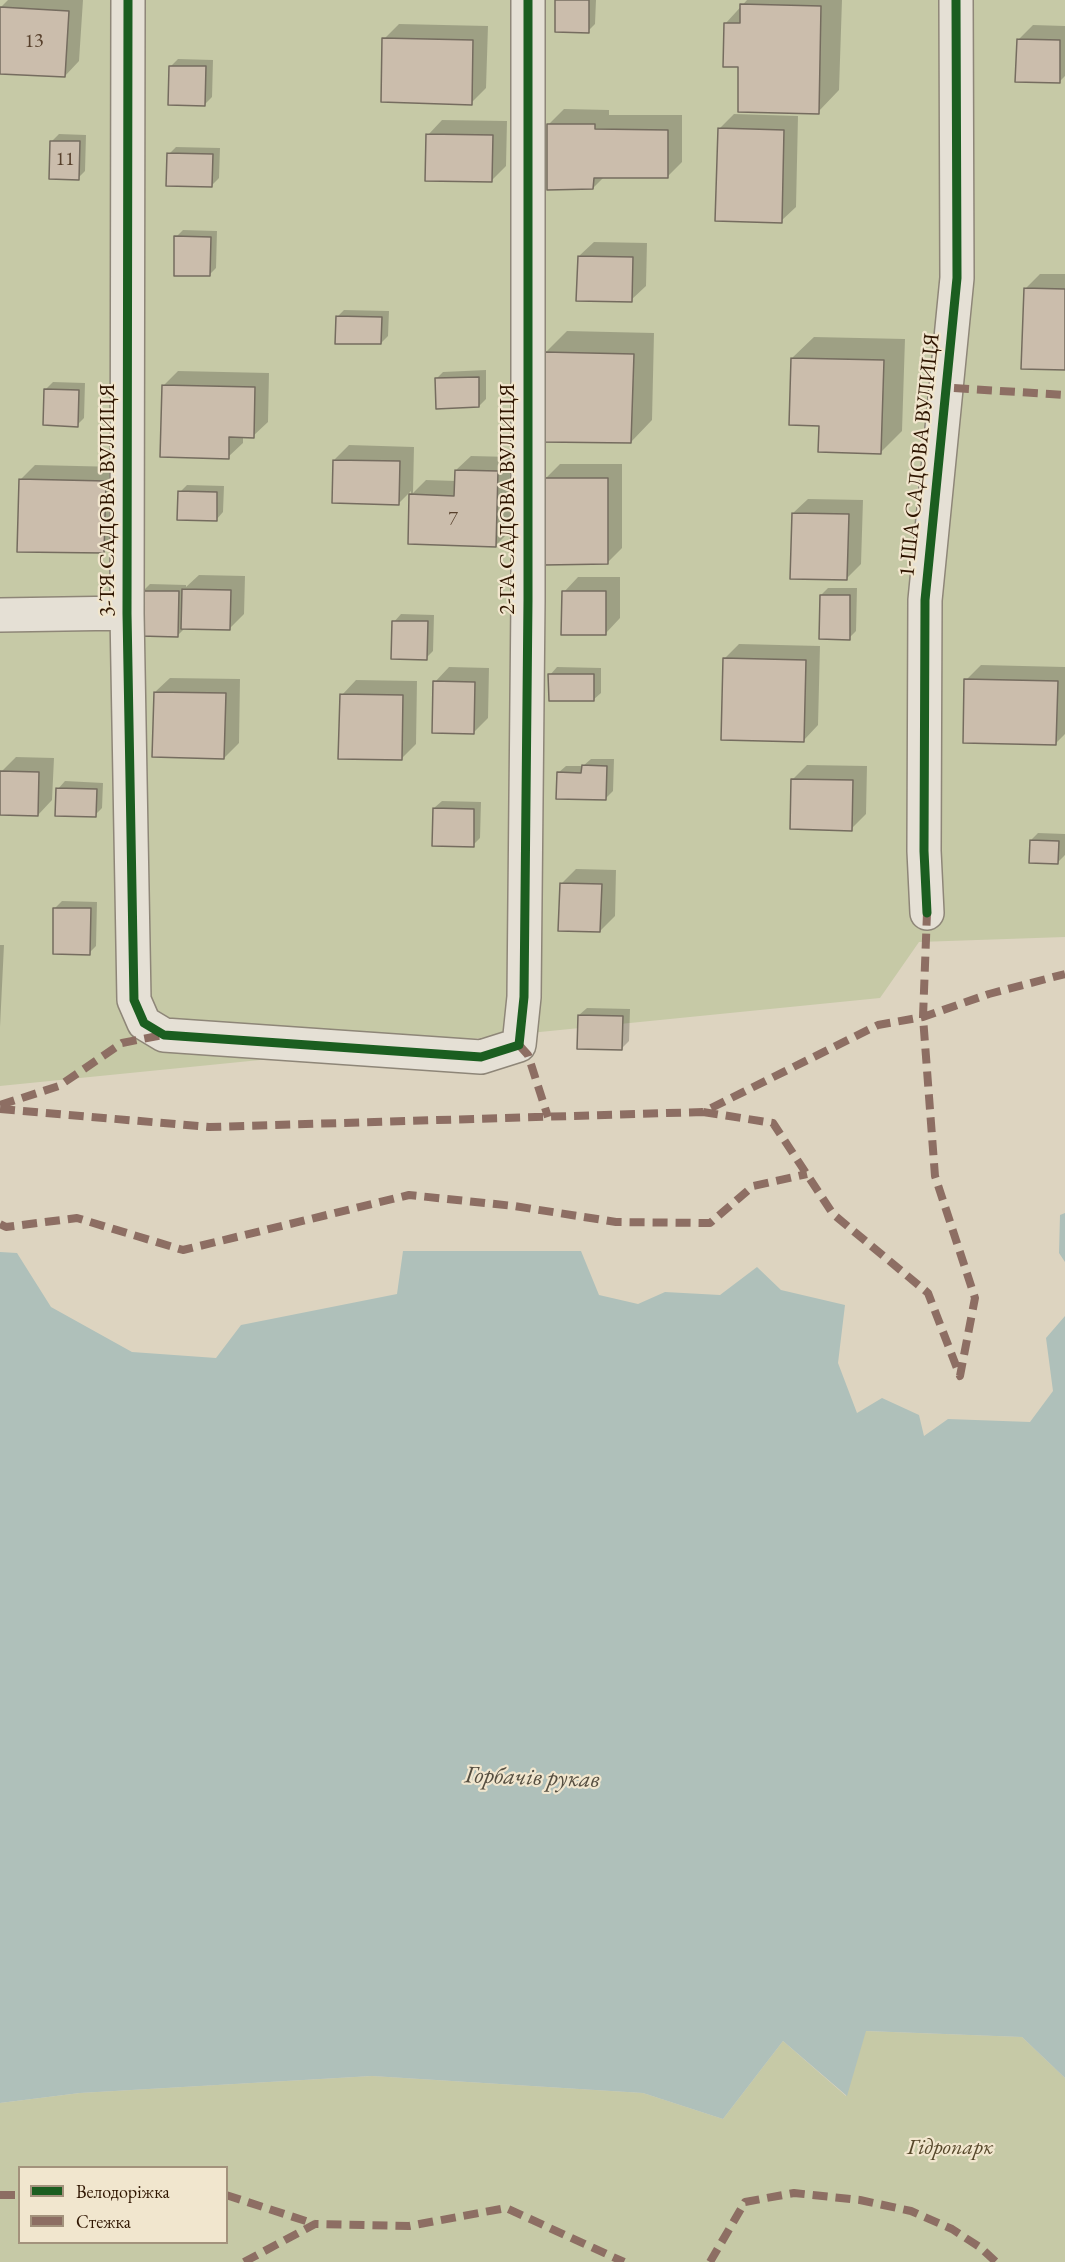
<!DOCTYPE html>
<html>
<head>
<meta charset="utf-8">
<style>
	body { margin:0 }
	#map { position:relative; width:1065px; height:2262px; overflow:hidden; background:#ddd4c0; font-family:"EB Garamond",serif }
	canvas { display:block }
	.legend { position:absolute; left:18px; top:2166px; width:210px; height:78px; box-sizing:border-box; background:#f1e6ce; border:2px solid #a3927c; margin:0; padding:8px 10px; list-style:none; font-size:18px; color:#2f1500 }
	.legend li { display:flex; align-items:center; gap:12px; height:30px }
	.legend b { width:30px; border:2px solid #a3927c }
</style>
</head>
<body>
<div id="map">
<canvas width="1065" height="2262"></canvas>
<ul class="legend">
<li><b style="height:8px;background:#1b5e20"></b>Велодоріжка</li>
<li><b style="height:8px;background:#8d6e63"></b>Стежка</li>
</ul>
</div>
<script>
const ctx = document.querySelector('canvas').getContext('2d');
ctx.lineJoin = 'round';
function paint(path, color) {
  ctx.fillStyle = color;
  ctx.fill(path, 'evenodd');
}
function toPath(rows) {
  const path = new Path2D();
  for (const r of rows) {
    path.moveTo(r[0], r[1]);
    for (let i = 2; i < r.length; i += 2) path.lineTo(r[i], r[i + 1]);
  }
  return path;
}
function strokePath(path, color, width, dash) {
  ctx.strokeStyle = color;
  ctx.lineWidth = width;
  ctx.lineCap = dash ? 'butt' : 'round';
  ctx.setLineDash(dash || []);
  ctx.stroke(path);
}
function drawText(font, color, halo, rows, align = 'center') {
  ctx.font = font + ' "EB Garamond",serif';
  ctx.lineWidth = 4.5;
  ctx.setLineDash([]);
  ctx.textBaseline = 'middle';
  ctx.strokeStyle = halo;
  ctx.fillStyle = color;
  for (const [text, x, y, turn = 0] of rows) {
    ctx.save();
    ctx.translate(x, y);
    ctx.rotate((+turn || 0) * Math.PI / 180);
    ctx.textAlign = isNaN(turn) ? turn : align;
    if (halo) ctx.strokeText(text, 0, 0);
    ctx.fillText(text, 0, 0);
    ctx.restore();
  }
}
paint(toPath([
	[0,0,1065,0,1065,937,919,942,880,998,0,1086],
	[865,2031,1022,2037,1065,2078,1065,2262,0,2262,0,2103,80,2093,372,2076,643,2093,723,2119,783,2041,846,2096],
	[20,2168,226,2168,226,2242,20,2242]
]), '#c6c9a6');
paint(toPath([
	[1065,1213,1065,1262,1059,1253,1060,1215],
	[403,1251,581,1251,599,1295,638,1304,665,1292,720,1295,757,1267,781,1290,845,1305,838,1363,857,1413,882,1398,919,1415,924,1436,948,1419,1030,1422,1053,1391,1046,1338,1065,1316,1065,2078,1022,2037,866,2031,847,2096,783,2041,723,2119,643,2093,372,2076,80,2093,0,2103,0,1252,17,1253,51,1307,132,1352,216,1358,241,1325,397,1294]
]), '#afc0ba');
paint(toPath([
	[8,0,83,0,79,61,65,76,0,72,0,8],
	[557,0,596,0,595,24,588,31],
	[747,0,842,0,839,90,818,112,740,66,725,24],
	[399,24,488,26,486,88,471,103,384,39],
	[1033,25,1065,26,1065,76,1059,82,1018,40],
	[178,59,213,60,212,97,205,104,171,66],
	[564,109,609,110,609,115,682,115,682,162,667,177,604,177,593,188,549,124],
	[734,114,798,116,796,207,781,221,719,129],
	[442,120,507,121,506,166,491,181,428,135],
	[59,134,86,135,85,171,78,178,52,141],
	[176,147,220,148,219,178,212,185,169,154],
	[183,230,217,231,216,268,209,275,176,237],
	[594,242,647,243,646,286,631,300,579,256],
	[1040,274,1065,274,1065,369,1025,289],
	[344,310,389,311,388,336,381,343,337,317],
	[567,331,654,333,652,420,631,442,546,352],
	[814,337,905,339,902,431,881,452,792,358],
	[486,370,486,399,479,406,436,379,443,372],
	[178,371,269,373,268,422,253,436,243,436,243,443,228,457,163,386],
	[53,382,85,383,84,418,77,425,45,390],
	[349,445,414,447,413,493,426,480,456,481,456,470,471,456,512,457,510,531,495,546,409,543,411,491,399,503,334,460],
	[560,464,622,464,622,548,607,563,545,479],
	[35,465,120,467,119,537,104,552,20,480],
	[187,485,224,486,223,512,216,520,180,492],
	[808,499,863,500,861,564,846,579,793,513],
	[199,575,245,576,244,614,229,629,185,628,178,635,143,591,150,584,186,585,186,587],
	[578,577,620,577,620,618,606,633,564,592],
	[828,588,857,588,856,631,849,638,821,595],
	[401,614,434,615,433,651,426,658,394,622],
	[739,644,820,646,818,725,804,740,724,659],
	[981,665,1065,667,1065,734,1056,743,966,680],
	[449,667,489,668,488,718,473,733,435,682],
	[557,667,601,668,601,693,593,700,550,675],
	[170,678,240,679,239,743,224,758,155,692],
	[356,680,417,681,416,744,401,759,342,695],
	[16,757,54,758,52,800,38,815,0,814,1,772],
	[591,759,614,759,613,791,605,799,558,773,566,766,583,766],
	[807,765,867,766,866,814,851,829,793,779],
	[65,781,103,783,102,808,95,815,58,789],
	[442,801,481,802,480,838,473,845,434,808],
	[1038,833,1065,834,1065,855,1058,862,1031,840],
	[576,869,616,870,615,916,600,931,561,884],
	[62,901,97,902,96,946,89,953,55,908],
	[0,945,4,945,0,1027],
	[587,1008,630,1009,629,1041,622,1048,579,1015]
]), '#0003');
const building = toPath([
	[555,0,589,0,589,33,555,32,555,0],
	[740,4,821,6,819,114,738,112,738,67,723,67,724,23,740,23,740,4],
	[0,7,69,11,65,77,0,74,0,7],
	[382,38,473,40,472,105,381,102,382,38],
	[1017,39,1060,40,1060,83,1015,82,1017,39],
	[169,66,206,66,205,106,168,105,169,66],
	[547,124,595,124,595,129,668,130,668,178,594,178,593,189,547,190,547,124],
	[718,128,784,130,782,223,715,221,718,128],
	[426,134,493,135,492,182,425,181,426,134],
	[50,141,80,141,79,180,49,179,50,141],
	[167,153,213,154,212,187,166,186,167,153],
	[174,236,211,237,210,276,174,276,174,236],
	[578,256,633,257,632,302,576,301,578,256],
	[1024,288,1065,289,1065,370,1021,369,1024,288],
	[336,316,382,317,381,344,335,344,336,316],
	[544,352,634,354,631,443,542,442,544,352],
	[791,358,884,360,881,454,818,452,819,426,789,425,791,358],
	[479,377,479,407,436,409,435,378,479,377],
	[162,385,255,387,254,438,229,437,229,459,160,457,162,385],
	[44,389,79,390,78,427,43,425,44,389],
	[333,460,400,461,399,505,332,503,333,460],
	[455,470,498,471,496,547,408,544,409,494,454,496,455,470],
	[544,478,608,478,608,564,544,565,544,478],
	[19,479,106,481,104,553,17,552,19,479],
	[178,491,217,492,217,521,177,520,178,491],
	[792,513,849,514,847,580,790,579,792,513],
	[182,589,231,590,230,630,181,629,182,589],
	[141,591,179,591,178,637,140,636,141,591],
	[562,591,606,591,606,635,561,635,562,591],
	[820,595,850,595,850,640,819,639,820,595],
	[392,621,428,621,427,660,391,659,392,621],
	[723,658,806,660,804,742,721,740,723,658],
	[548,674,594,674,594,701,549,701,548,674],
	[964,679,1058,681,1056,745,963,743,964,679],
	[433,681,475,682,474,734,432,733,433,681],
	[154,692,226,693,224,759,152,757,154,692],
	[340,694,403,695,402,760,338,759,340,694],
	[582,765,607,766,606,800,556,799,557,772,581,773,582,765],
	[0,771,39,772,38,816,0,815,0,771],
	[791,779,853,780,852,831,790,829,791,779],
	[56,788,97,789,96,817,55,816,56,788],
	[433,808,474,809,474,847,432,846,433,808],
	[1030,840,1059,841,1058,864,1029,863,1030,840],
	[560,883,602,884,600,932,558,931,560,883],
	[53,908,91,908,90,955,53,954,53,908],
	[578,1015,623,1016,622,1050,577,1049,578,1015]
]);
paint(building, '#cbbdac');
strokePath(building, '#756c5f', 1.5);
const minor = toPath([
	[128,0,127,613,134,1000,144,1023,164,1035,481,1057,519,1045,524,997,528,600,528,0],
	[0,615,127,613],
	[927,913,924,851,925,600,957,278,956,0]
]);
strokePath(minor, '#8e8678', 36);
strokePath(minor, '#e5e0d5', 33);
strokePath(toPath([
	[954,388,1065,395],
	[519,1045,528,1055,548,1117],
	[0,1105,59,1086,122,1043,163,1035],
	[0,1109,209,1127,703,1112,878,1025,923,1017,989,994,1065,974],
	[703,1112,773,1123,833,1214,928,1293,960,1376,975,1298,935,1176,923,1017,927,913],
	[0,1224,6,1227,77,1218,183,1250,409,1195,514,1206,616,1222,710,1223,753,1186,807,1174],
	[0,2195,20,2195],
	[226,2195,315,2224],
	[244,2262,315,2224,409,2226,506,2208,624,2262],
	[710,2262,745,2202,794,2193,860,2200,911,2211,952,2229,981,2248,996,2262]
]), '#8d6e63', 8, [15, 8]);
strokePath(toPath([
	[128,0,127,613,134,1000,144,1023,164,1035,481,1057,519,1045,524,997,528,600,528,0],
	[927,913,924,851,925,600,957,278,956,0]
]), '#1b5e20', 9);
drawText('20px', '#57402c', null, [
	["13",34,42],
	["11",65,160],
	["7",453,520]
]);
drawText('22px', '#2f1500', '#f1e6ce', [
	["1-ША САДОВА ВУЛИЦЯ",920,455,-84],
	["2-ГА САДОВА ВУЛИЦЯ",508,499,-90],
	["3-ТЯ САДОВА ВУЛИЦЯ",108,500,-90]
]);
drawText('italic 22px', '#57482b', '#f1e6ce', [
	["Гідропарк",950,2148]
]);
drawText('italic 24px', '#554e40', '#f1e6ce', [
	["Горбачів рукав",532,1778,2]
]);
</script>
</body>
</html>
